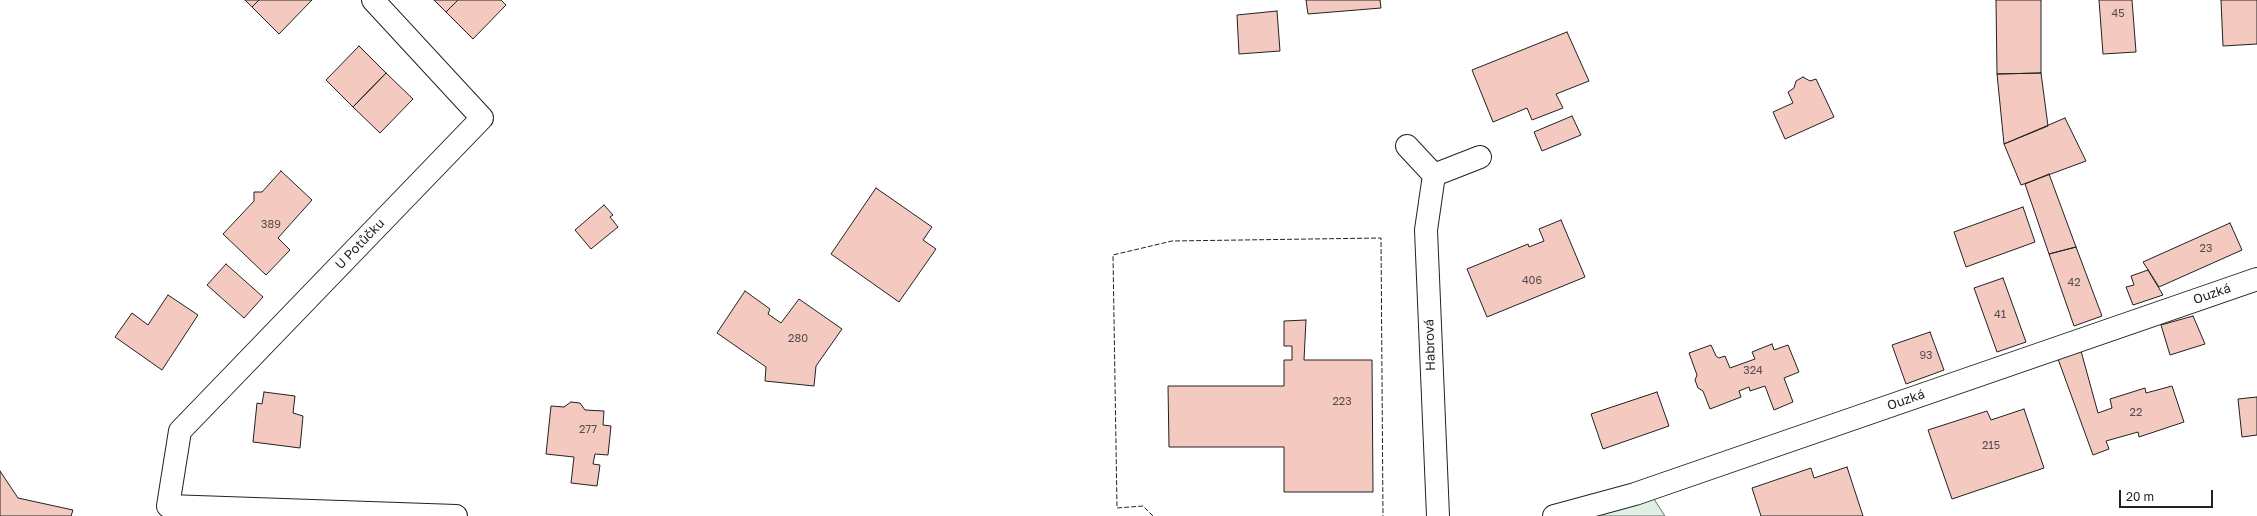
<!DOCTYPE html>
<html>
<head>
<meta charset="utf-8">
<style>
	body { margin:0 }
	#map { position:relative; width:2257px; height:516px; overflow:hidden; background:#fff; font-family:"Golos Text",sans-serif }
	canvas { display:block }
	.scale { position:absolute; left:2119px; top:490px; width:94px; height:18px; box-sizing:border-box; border:2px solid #222; border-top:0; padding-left:5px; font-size:12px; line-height:14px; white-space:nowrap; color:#222; -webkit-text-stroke:3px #fff; paint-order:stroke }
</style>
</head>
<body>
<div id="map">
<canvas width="2257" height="516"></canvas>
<div class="scale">20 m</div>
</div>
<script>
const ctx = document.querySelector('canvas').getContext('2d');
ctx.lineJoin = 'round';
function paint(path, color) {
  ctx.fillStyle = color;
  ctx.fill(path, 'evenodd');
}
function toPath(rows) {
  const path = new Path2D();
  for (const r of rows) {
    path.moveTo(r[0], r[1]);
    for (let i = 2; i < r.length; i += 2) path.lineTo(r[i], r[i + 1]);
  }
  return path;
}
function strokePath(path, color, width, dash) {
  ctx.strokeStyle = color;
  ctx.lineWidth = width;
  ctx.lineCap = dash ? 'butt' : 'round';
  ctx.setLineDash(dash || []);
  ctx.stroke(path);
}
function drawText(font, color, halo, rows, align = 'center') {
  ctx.font = font + ' "Golos Text",sans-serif';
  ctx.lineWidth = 3;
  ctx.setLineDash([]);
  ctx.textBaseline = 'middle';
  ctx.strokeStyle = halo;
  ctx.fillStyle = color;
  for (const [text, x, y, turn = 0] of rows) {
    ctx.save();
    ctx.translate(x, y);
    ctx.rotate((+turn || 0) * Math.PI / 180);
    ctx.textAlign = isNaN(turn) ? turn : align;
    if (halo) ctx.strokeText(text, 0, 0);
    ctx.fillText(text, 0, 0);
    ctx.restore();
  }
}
const green = toPath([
	[1652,496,1665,516,1589,516,1652,496]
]);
paint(green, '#e0efe3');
strokePath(green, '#6f6f6f', 1);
const building = toPath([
	[245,0,259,0,252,7,245,0],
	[259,0,312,0,279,34,252,7,259,0],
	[434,0,458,0,446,12,434,0],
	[458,0,501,0,506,5,473,39,446,12,458,0],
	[1306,0,1380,0,1381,8,1308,14,1306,0],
	[1996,0,2041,0,2041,73,1997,74,1996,0],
	[2099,0,2132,0,2136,52,2103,54,2099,0],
	[2221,0,2257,0,2257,44,2223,46,2221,0],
	[1277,11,1280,51,1239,54,1237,15,1277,11],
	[1567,32,1589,81,1556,94,1563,108,1532,120,1527,108,1493,122,1472,70,1567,32],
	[359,46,386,73,353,107,326,80,359,46],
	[386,73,413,99,380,133,353,107,386,73],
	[2041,73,2048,126,2004,144,1997,74,2041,73],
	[1803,77,1810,81,1816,79,1834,117,1785,139,1773,112,1793,103,1788,92,1794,88,1796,81,1803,77],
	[1572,116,1581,135,1542,151,1534,132,1572,116],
	[2065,118,2086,161,2021,185,2004,144,2065,118],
	[281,171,312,200,278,238,290,250,266,275,223,234,254,201,254,192,262,192,281,171],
	[2049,174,2076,247,2049,254,2025,184,2049,174],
	[876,188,932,227,923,240,936,249,899,302,831,254,876,188],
	[604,205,613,215,610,217,618,227,591,249,575,230,604,205],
	[2023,207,2035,242,1966,267,1954,232,2023,207],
	[1561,220,1585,277,1487,317,1467,269,1528,244,1529,247,1544,241,1539,229,1561,220],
	[2230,223,2242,250,2159,287,2143,262,2230,223],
	[2076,247,2102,316,2074,326,2049,254,2076,247],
	[226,264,263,297,244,318,207,285,226,264],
	[2148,270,2163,295,2133,305,2126,287,2134,285,2131,276,2148,270],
	[2003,278,2026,342,1997,352,1974,288,2003,278],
	[745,291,770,309,768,314,781,323,799,299,842,329,816,366,814,386,765,381,766,367,717,333,745,291],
	[168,295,198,315,162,370,115,337,132,313,148,325,168,295],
	[2193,316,2205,344,2170,355,2161,325,2193,316],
	[1306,320,1304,360,1372,360,1373,492,1284,492,1284,447,1169,447,1168,386,1284,386,1284,360,1292,360,1292,346,1284,346,1284,321,1306,320],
	[1930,332,1944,370,1906,384,1892,345,1930,332],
	[1772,344,1774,350,1788,345,1799,372,1784,378,1793,402,1774,410,1765,386,1750,391,1749,387,1739,391,1741,397,1710,409,1703,391,1698,388,1695,380,1697,375,1689,353,1711,345,1716,356,1719,358,1725,356,1730,368,1755,359,1752,352,1772,344],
	[2081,351,2098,413,2112,408,2110,399,2145,388,2146,393,2172,386,2184,422,2139,437,2138,432,2106,441,2109,449,2093,455,2058,359,2081,351],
	[264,392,295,396,293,413,303,416,300,448,253,442,257,403,262,404,264,392],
	[1657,392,1669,426,1603,449,1591,414,1657,392],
	[2257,397,2257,435,2242,437,2238,399,2257,397],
	[571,402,580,403,585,410,604,411,603,425,611,426,608,455,595,454,593,464,600,465,597,486,571,483,574,457,546,454,551,406,564,407,571,402],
	[2024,409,2044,468,1952,499,1928,430,1987,411,1991,420,2024,409],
	[1847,467,1863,516,1761,516,1752,488,1811,468,1814,478,1847,467],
	[0,471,18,498,73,510,71,516,0,516,0,471]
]);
paint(building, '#f3c9c0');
strokePath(building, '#222', 1);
const minor = toPath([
	[1407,146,1434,175,1426,230,1438,516],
	[1434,175,1480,157],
	[168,506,180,431,482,118,373,0],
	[168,506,456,516],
	[1554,516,1635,494,2257,279]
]);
strokePath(minor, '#222', 24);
strokePath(minor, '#fff', 22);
strokePath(toPath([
	[1153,516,1143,506,1117,508,1113,255,1172,241,1381,238,1383,516]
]), '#222', 1, [5, 2]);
drawText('11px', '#564c4a', null, [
	["45",2118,14],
	["389",271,225],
	["23",2206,249],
	["406",1532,281],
	["42",2074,283],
	["41",2000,315],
	["280",798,339],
	["93",1926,356],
	["324",1753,371],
	["223",1342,402],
	["22",2136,413],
	["277",588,430],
	["215",1991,446]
]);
drawText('13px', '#222', '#fff', [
	["U Potůčku",360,244,-46],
	["Ouzká",2212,294,-19],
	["Habrová",1430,345,-92],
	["Ouzká",1906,400,-19]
]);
</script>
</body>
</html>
